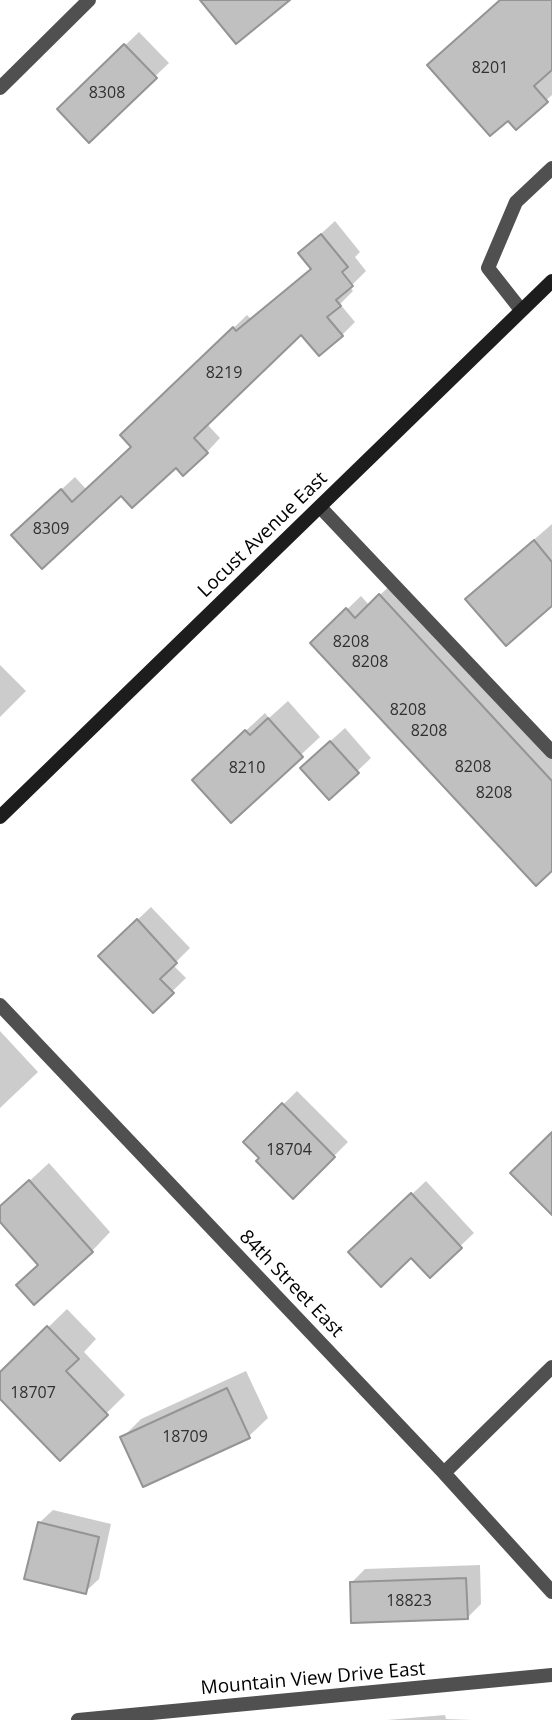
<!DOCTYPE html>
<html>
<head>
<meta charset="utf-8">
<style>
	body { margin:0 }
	canvas { display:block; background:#fff }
</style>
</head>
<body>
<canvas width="552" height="1720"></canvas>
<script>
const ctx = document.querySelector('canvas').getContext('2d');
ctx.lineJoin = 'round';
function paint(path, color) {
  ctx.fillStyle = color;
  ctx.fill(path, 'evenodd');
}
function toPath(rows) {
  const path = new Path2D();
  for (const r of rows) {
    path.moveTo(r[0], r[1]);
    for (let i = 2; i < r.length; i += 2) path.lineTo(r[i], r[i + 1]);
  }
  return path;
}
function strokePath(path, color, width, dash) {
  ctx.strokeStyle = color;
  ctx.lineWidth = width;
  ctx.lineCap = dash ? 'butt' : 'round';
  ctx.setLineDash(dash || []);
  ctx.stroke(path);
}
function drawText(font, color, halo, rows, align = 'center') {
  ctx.font = font + ' "Open Sans",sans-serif';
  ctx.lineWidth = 6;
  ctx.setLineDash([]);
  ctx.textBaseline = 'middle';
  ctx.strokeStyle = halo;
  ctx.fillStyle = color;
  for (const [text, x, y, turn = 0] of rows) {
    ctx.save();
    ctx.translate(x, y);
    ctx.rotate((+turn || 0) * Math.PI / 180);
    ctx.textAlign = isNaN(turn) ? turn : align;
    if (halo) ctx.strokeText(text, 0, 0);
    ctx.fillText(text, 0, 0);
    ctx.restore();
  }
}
paint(toPath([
	[500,0,552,0,552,95,516,128,508,119,429,65],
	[139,32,169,63,89,140,59,109],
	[335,221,360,252,355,257,366,271,350,287,353,291,340,304,355,322,342,335,301,332,206,423,220,438,207,452,121,494,27,521,75,477,86,489,133,447,136,422,247,315,250,318,312,268,300,253],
	[552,524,552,604,486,581],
	[394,582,552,751,552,869,312,643,361,596,369,605],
	[0,665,26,691,0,717],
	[288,701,320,737,231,820,213,761,265,713,269,718],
	[345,728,371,758,329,798,316,754],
	[151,907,190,948,173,965,186,978,153,1010,114,942],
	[0,1031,38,1072,0,1108],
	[297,1091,348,1142,293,1197,245,1142],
	[49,1163,110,1232,92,1251,39,1264,0,1220,0,1208],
	[426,1181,474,1233,430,1275,411,1256,364,1239],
	[67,1309,96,1339,84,1352,125,1395,60,1459,0,1397,0,1374],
	[246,1371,268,1418,249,1436,122,1438,141,1419],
	[53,1510,111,1524,99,1579,85,1592,39,1523],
	[480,1565,481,1604,467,1618,351,1583,365,1569],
	[445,1715,446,1719,473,1720,387,1720]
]), '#0003');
const building = toPath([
	[200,0,290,0,236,44,200,0],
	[500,0,552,0,552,70,534,86,548,102,516,130,508,121,490,136,427,65,500,0],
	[124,44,157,78,89,143,57,109,124,44],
	[321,234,348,267,342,272,353,286,336,300,341,306,327,317,343,336,319,356,301,335,194,438,208,453,183,476,176,468,132,508,121,496,42,569,11,535,61,489,72,502,131,447,120,435,233,327,236,331,311,269,298,253,321,234],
	[534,540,552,562,552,606,506,646,465,599,534,540],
	[379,594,552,781,552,871,536,886,310,643,346,608,355,618,379,594],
	[268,718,303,757,231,823,192,780,245,730,250,735,268,718],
	[330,741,359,773,329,800,300,768,330,741],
	[137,919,177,963,160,979,174,993,153,1013,98,956,137,919],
	[282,1103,335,1157,293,1199,256,1161,259,1158,243,1142,282,1103],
	[552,1132,552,1215,510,1173,552,1132],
	[29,1180,93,1252,34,1305,16,1285,38,1265,0,1222,0,1206,29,1180],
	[411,1193,462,1248,430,1278,411,1258,381,1287,348,1252,411,1193],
	[47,1326,79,1359,66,1371,108,1415,60,1461,0,1399,0,1372,47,1326],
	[227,1388,250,1438,143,1487,120,1437,227,1388],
	[38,1522,99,1537,86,1594,24,1579,38,1522],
	[466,1578,468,1619,351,1623,350,1582,466,1578]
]);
paint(building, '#c0c0c0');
strokePath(building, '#949494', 2);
strokePath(toPath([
	[521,310,488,268,516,202,552,168],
	[320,507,552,752]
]), '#505050', 14);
strokePath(toPath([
	[0,88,89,0],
	[0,1005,444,1473,552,1592],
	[444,1473,552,1367],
	[78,1720,552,1675]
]), '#505050', 14);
strokePath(toPath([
	[0,817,552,281]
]), '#1d1d1d', 14);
drawText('16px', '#303030', null, [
	["8201",490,68],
	["8308",107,93],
	["8219",224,373],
	["8309",51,529],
	["8208",351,642],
	["8208",370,662],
	["8208",408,710],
	["8208",429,731],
	["8208",473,767],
	["8210",247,768],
	["8208",494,793],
	["18704",289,1150],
	["18707",33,1393],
	["18709",185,1437],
	["18823",409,1601]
]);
drawText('19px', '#000', '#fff', [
	["Locust Avenue East",263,535,-44],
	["84th Street East",291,1284,46],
	["Mountain View Drive East",313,1679,-5]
]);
</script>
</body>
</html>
